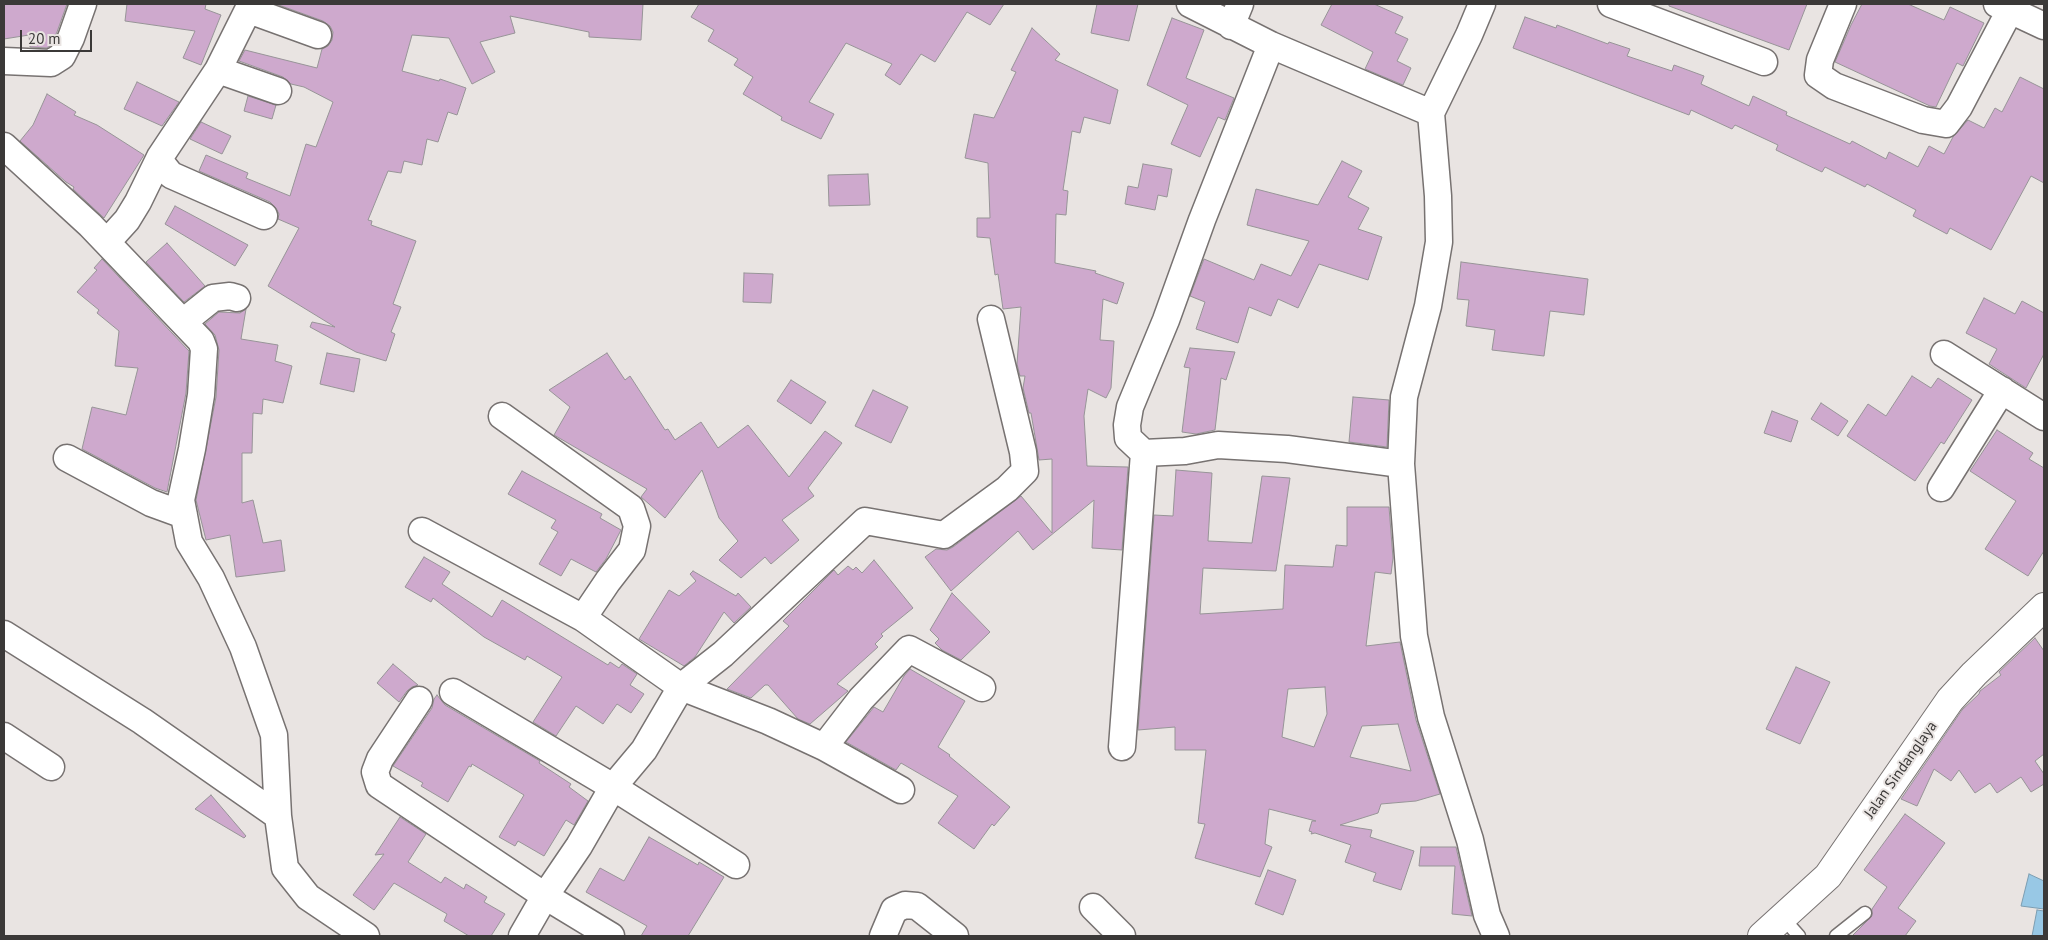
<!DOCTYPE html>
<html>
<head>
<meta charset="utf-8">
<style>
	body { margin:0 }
	#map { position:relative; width:2048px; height:940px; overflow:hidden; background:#e9e4e2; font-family:"PT Sans",sans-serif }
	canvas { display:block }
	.frame { position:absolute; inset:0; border:5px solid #3b3938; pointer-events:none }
	.scale { position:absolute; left:20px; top:30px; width:72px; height:22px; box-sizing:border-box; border:2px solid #3b3938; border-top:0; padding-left:6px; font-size:15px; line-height:18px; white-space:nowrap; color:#3b3938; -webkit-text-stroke:4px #e9e4e2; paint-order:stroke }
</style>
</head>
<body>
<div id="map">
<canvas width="2048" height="940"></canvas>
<div class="frame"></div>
<div class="scale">20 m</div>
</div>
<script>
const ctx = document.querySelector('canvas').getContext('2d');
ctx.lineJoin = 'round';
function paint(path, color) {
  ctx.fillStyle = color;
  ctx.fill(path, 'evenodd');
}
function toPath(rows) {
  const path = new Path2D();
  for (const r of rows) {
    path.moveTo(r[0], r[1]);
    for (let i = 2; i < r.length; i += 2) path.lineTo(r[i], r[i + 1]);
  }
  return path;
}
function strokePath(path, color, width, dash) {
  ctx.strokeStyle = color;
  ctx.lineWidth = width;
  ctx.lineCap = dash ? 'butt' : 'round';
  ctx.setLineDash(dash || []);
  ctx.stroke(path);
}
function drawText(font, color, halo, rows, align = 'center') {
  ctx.font = font + ' "PT Sans",sans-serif';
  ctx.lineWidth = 4;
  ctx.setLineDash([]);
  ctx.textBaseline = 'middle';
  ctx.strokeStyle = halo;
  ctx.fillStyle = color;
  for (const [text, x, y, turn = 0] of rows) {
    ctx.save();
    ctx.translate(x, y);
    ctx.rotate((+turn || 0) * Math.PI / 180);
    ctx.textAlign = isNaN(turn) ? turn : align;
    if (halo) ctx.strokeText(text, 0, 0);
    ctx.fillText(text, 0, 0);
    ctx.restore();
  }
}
const water = toPath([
	[2029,874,2044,881,2044,909,2021,906,2029,874],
	[2037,910,2044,911,2044,936,2032,936,2037,910]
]);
paint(water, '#98c8e5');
strokePath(water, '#7c9db1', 1);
const building = toPath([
	[4,4,67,4,57,32,50,46,47,48,30,47,29,35,4,39,4,4],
	[127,4,206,4,205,9,221,15,201,65,183,58,195,31,125,21,127,4],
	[276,4,643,4,641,40,589,37,589,32,510,16,515,33,480,42,495,72,472,84,449,38,412,35,402,71,439,81,440,79,466,88,457,115,448,112,438,142,427,139,422,165,404,161,401,173,388,171,368,220,372,221,371,225,416,241,393,304,401,307,391,332,395,334,386,361,356,352,310,327,312,322,335,327,268,286,299,228,278,219,279,214,276,208,270,202,199,171,206,155,248,173,246,178,290,196,306,144,316,147,333,102,304,87,291,84,283,77,239,61,245,50,317,68,322,49,328,46,332,40,333,32,330,26,323,21,276,4],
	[699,4,1004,4,990,25,967,12,935,62,921,54,900,85,885,75,892,64,846,43,809,102,834,114,821,139,781,120,782,117,743,94,753,77,734,65,738,59,708,41,714,30,691,17,699,4],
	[1097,4,1138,4,1129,41,1091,33,1097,4],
	[1332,4,1374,4,1403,17,1395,33,1408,39,1397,61,1411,68,1403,85,1365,69,1373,52,1321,25,1332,4],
	[1669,4,1807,4,1789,50,1669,6,1669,4],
	[1862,4,1908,4,1944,20,1950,7,1984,23,1963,66,1957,63,1936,107,1930,106,1835,62,1851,25,1862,4],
	[1525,17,1556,28,1557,25,1608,44,1609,42,1630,49,1627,56,1672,71,1674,65,1704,76,1701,84,1749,106,1753,96,1787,112,1786,115,1850,144,1852,141,1886,159,1889,152,1918,167,1929,146,1944,154,1953,137,1968,120,1984,128,1995,108,2002,112,2020,77,2044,89,2044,183,2031,176,1991,250,1950,228,1947,234,1913,216,1916,210,1867,184,1865,187,1825,167,1822,172,1776,150,1778,145,1735,125,1732,129,1691,110,1689,115,1513,48,1525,17],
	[1172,18,1204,30,1186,78,1234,98,1225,120,1218,117,1200,157,1171,144,1188,105,1147,85,1172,18],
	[1032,28,1060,54,1055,60,1118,90,1110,124,1084,117,1080,133,1072,131,1063,190,1068,191,1066,215,1056,214,1055,263,1096,271,1095,273,1124,283,1117,304,1103,299,1100,340,1114,341,1111,388,1106,398,1088,389,1084,416,1087,466,1128,467,1122,550,1092,548,1094,500,1033,550,1018,531,951,591,925,557,936,549,947,550,953,547,1021,496,1052,533,1052,459,1039,460,1031,413,1029,413,1023,388,1025,376,1020,376,1017,364,1021,307,1003,309,998,274,995,275,990,238,977,237,977,218,990,218,988,163,965,158,974,114,994,118,1016,72,1011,70,1032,28],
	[137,82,179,102,162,126,124,109,137,82],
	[47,94,76,112,74,115,97,125,144,155,104,218,73,189,74,187,66,182,20,141,33,125,47,94],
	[248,96,276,105,272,119,244,111,248,96],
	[201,122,231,136,222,154,190,139,201,122],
	[1342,161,1362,171,1348,197,1369,208,1358,229,1382,237,1368,280,1319,264,1298,308,1278,299,1271,316,1249,307,1238,343,1196,329,1205,302,1190,296,1204,259,1254,280,1261,264,1291,276,1309,241,1247,225,1256,189,1318,205,1342,161],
	[1143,164,1172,169,1167,197,1158,195,1155,210,1125,204,1128,186,1138,188,1143,164],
	[868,174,870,205,829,206,828,175,868,174],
	[175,206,248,245,235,266,165,224,175,206],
	[167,243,205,286,184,302,146,262,167,243],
	[102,259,189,351,186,393,167,492,155,488,82,449,92,407,126,415,138,368,115,366,119,331,97,313,99,310,77,292,97,270,94,268,102,259],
	[1461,262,1588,279,1584,315,1550,311,1544,356,1492,350,1495,330,1466,326,1469,300,1457,299,1461,262],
	[744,273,773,274,771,303,743,302,744,273],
	[1984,298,2015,314,2022,301,2044,313,2044,354,2026,388,1989,364,1997,349,1966,333,1984,298],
	[246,309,241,339,278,345,275,361,292,366,283,403,263,399,262,414,253,413,252,453,242,453,242,503,253,500,263,543,281,540,285,571,236,577,230,535,206,540,196,500,216,397,219,350,215,335,205,324,219,312,240,313,246,309],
	[1190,348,1235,352,1226,380,1221,378,1215,430,1196,434,1182,432,1190,368,1184,367,1190,348],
	[327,353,360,359,354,392,320,384,327,353],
	[607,353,625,380,630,376,665,430,668,429,675,440,701,422,718,448,748,425,789,477,825,431,842,443,808,488,814,496,782,520,799,540,771,564,765,557,741,578,719,560,738,541,719,518,702,470,665,518,641,497,647,489,554,435,570,407,549,390,607,353],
	[1912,376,1931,388,1938,378,1972,400,1944,444,1941,442,1915,481,1847,436,1868,404,1886,416,1912,376],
	[791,380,826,402,811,424,777,401,791,380],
	[873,390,908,407,891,443,855,426,873,390],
	[1353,397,1389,400,1387,447,1349,442,1353,397],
	[1821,403,1848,421,1838,436,1811,419,1821,403],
	[1772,411,1798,421,1791,442,1764,433,1772,411],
	[1997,430,2033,453,2029,459,2044,468,2044,551,2028,576,1985,549,2016,501,1970,471,1997,430],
	[1176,470,1212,473,1208,541,1252,543,1262,476,1290,478,1276,571,1203,568,1200,614,1283,609,1285,565,1333,567,1336,545,1347,546,1347,507,1389,507,1393,558,1391,574,1375,572,1366,646,1400,642,1416,720,1440,794,1416,801,1381,804,1378,813,1340,825,1372,830,1370,837,1414,851,1401,890,1373,881,1376,873,1345,862,1351,845,1315,833,1311,834,1312,832,1309,831,1312,821,1316,821,1269,809,1265,844,1272,847,1260,877,1195,858,1205,824,1198,823,1206,750,1175,750,1175,727,1138,730,1154,515,1173,516,1176,470],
	[1325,687,1327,714,1314,747,1282,737,1288,689,1325,687],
	[1398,724,1411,771,1350,757,1362,726,1398,724],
	[522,471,602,514,600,518,621,530,606,559,596,572,571,559,561,576,539,564,558,532,551,528,556,520,508,494,522,471],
	[424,557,450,572,442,584,492,617,502,600,608,665,610,662,619,668,622,664,637,674,630,685,644,694,631,713,617,704,603,724,576,706,556,736,533,722,562,677,527,656,525,660,484,637,433,598,431,602,405,587,424,557],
	[874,560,913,608,881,634,883,636,875,644,878,647,837,684,848,691,832,705,810,724,798,719,768,685,765,685,751,698,727,689,789,626,783,621,834,570,838,575,848,566,853,570,856,567,862,573,874,560],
	[693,571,736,596,738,593,751,607,734,623,724,612,695,657,684,666,639,639,669,590,679,596,696,581,690,574,693,571],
	[952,593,990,632,961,660,942,650,935,643,939,639,930,630,952,593],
	[2035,638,2044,651,2044,754,2035,761,2044,774,2044,784,2031,792,2021,777,1997,793,1990,783,1975,793,1959,770,1951,781,1934,769,1917,806,1901,799,1962,710,1979,694,1980,691,2001,675,1999,672,2035,638],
	[393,664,418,685,412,687,407,691,399,702,377,683,393,664],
	[1796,667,1830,682,1800,744,1766,729,1796,667],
	[910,669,965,701,938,747,950,755,949,756,1010,807,994,826,992,824,974,849,938,823,958,796,901,763,896,770,846,742,874,707,883,712,904,676,910,669],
	[437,695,445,705,540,761,539,763,571,784,569,787,588,801,574,825,566,820,544,856,518,841,515,846,499,837,524,795,499,780,472,764,471,767,469,766,448,802,421,786,423,783,393,766,432,708,434,699,437,695],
	[211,795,246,836,244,838,195,809,211,795],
	[1905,814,1945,843,1898,908,1916,921,1905,936,1852,936,1872,916,1872,909,1887,887,1864,870,1905,814],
	[400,817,426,834,408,862,441,883,445,877,464,889,466,884,487,897,484,902,505,914,491,936,469,936,444,921,447,914,394,883,374,910,353,895,384,854,375,855,400,817],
	[649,837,698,865,699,862,724,877,688,936,641,936,647,926,586,892,600,868,624,881,649,837],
	[1421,847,1456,847,1472,916,1452,914,1455,866,1419,866,1421,847],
	[1268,870,1296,880,1283,915,1255,904,1268,870]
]);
paint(building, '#cea9cd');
strokePath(building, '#979497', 1);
const service = toPath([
	[1783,918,1799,936],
	[1836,936,1865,913]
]);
const minor = toPath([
	[1190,4,1271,45,1431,113],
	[1482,4,1469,35,1431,113,1438,196,1439,242,1428,306,1404,397,1401,464,1414,636,1431,717,1470,840,1487,915,1496,936],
	[1611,4,1764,62],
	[1843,4,1820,60,1818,75,1834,86,1923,120,1946,124,1959,107,2010,10],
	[1997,4,2044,26],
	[249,10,318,35],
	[1231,26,1240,4],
	[4,61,51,63,62,56,71,38,83,4],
	[218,70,278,91],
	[4,146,90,225,201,341,204,349,201,395,192,449,181,500,189,542,211,578,243,647,274,735,278,816,285,868,308,897,366,936],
	[160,157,163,165,171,175,264,216],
	[107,242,127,220,138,202,160,157,218,70,251,4],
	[183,322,213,298,230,296,237,298],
	[1944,354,2044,417],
	[502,416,631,508,637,526,632,550,608,581,583,618],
	[1144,453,1128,438,1127,425,1130,407,1166,320,1202,220,1271,45],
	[67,458,151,503,184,515],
	[1941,488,2002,390],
	[422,531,583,618,681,687,768,721,824,747,901,790],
	[4,634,142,721,278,816],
	[453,692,613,787,736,865],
	[419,700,380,759,375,772,379,785,545,896,611,936],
	[4,736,51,767],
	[824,747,861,699,909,649,982,688],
	[1122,747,1144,453,1185,451,1218,445,1287,449,1401,464],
	[1093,907,1122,936],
	[522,936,545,896,579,846,613,787,644,750,681,687,723,654,865,521,944,535,1007,489,1025,471,1023,452,991,319],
	[883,936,894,910,905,905,917,906,955,936]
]);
const tertiary = toPath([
	[1762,936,1828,876,1950,700,1974,674,2044,607]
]);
strokePath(service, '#777271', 15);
strokePath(minor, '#777271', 29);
strokePath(tertiary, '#777271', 30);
strokePath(service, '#fff', 12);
strokePath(minor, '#fff', 26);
strokePath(tertiary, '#fff', 28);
drawText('15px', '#3b3938', '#e9e4e2', [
	["Jalan Sindanglaya",1901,770,-55]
]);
</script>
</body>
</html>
